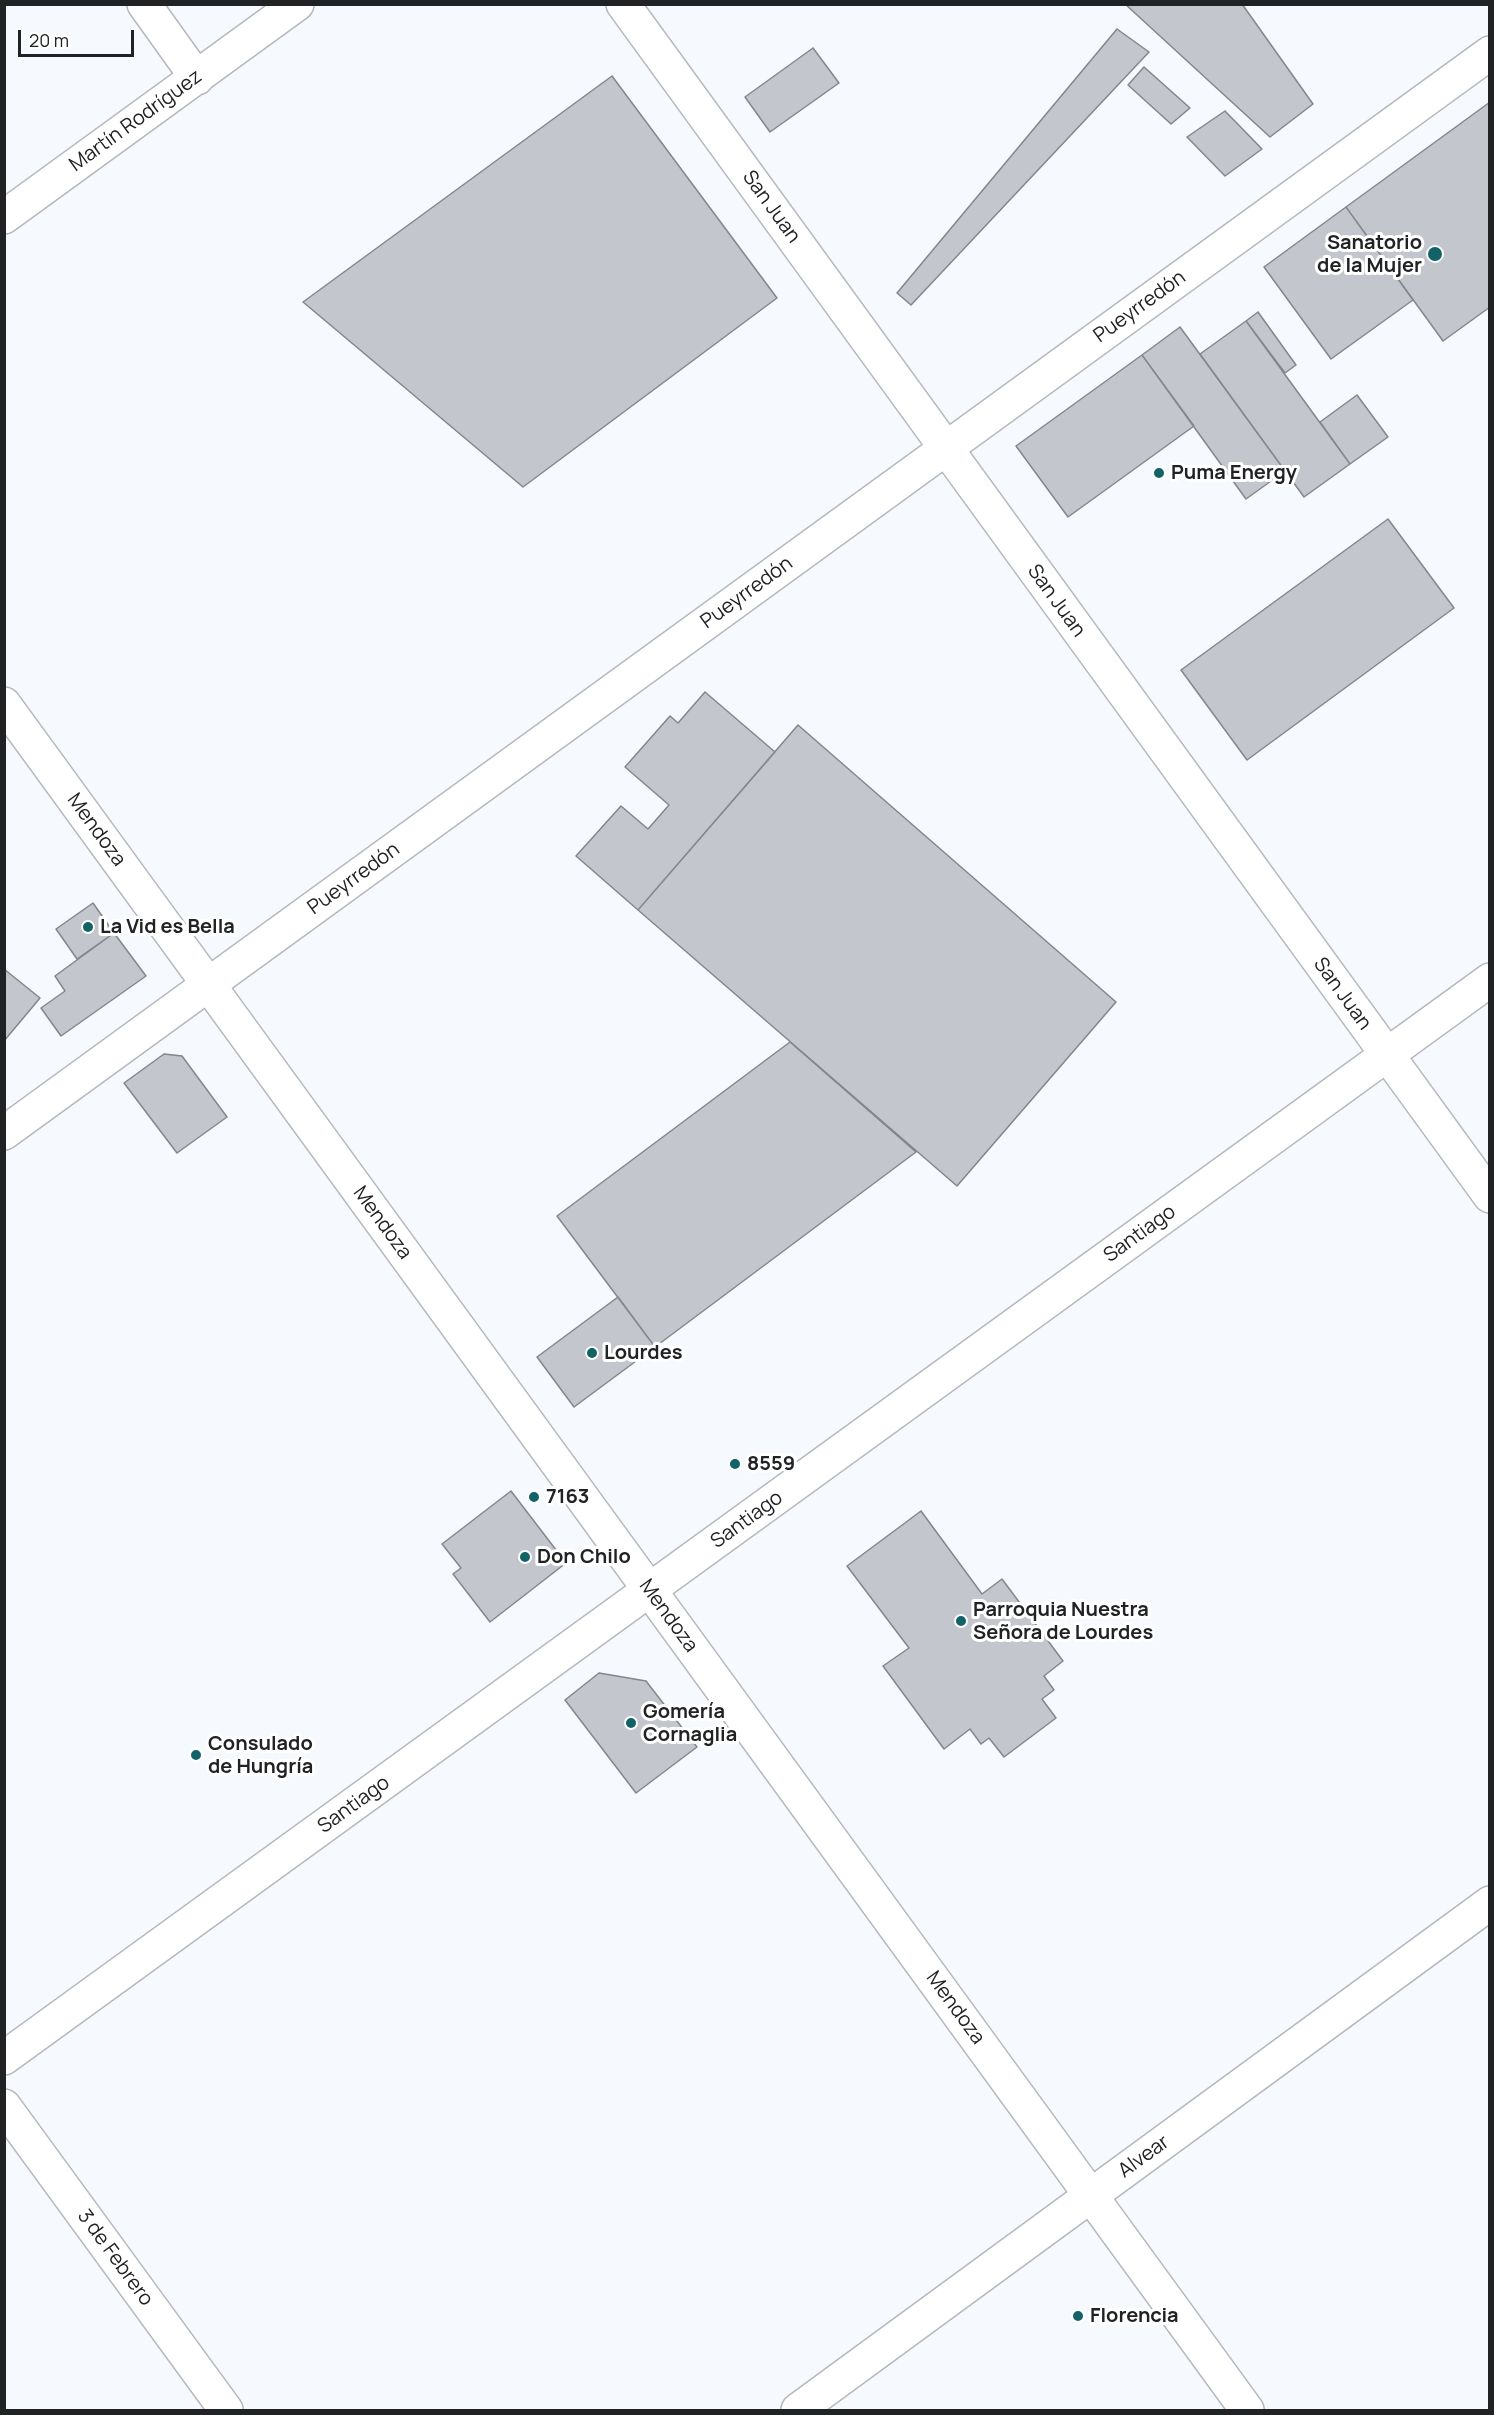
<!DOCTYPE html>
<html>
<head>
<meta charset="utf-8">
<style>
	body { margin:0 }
	#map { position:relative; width:1494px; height:2415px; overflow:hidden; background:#f6f9fe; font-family:Manrope,sans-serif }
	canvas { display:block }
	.frame { position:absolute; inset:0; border:6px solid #212224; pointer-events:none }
	.scale { position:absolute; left:18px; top:30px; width:116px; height:27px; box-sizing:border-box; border:3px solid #212224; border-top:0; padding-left:8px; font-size:18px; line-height:21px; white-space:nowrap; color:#212224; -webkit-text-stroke:4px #fff; paint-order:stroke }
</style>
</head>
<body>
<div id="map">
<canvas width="1494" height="2415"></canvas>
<div class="frame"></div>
<div class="scale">20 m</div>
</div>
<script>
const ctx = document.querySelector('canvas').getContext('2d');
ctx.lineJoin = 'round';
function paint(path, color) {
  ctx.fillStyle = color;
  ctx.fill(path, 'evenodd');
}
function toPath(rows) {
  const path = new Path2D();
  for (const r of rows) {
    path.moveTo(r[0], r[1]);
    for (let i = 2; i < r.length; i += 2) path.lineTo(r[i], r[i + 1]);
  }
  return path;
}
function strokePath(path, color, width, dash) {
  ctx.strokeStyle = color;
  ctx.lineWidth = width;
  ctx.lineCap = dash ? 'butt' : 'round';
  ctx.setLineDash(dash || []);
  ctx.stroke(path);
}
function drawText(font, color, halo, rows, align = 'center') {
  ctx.font = font + ' Manrope,sans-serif';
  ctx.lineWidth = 6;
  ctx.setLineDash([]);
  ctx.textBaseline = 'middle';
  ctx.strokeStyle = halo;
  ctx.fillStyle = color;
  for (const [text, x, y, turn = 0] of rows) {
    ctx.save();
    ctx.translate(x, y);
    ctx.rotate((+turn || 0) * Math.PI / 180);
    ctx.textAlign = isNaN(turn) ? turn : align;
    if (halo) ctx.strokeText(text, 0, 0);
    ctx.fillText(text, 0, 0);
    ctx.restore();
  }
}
const building = toPath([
	[1125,4,1242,4,1313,104,1270,137,1125,4],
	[1117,29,1149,52,911,305,897,293,1117,29],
	[813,48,839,83,770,132,745,97,813,48],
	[1144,67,1190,108,1171,124,1128,85,1144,67],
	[612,76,777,298,523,487,303,302,612,76],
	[1490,102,1490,307,1443,341,1346,207,1490,102],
	[1225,111,1262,149,1225,176,1187,137,1225,111],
	[1346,207,1413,300,1331,359,1264,267,1346,207],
	[1258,312,1296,365,1285,373,1246,321,1258,312],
	[1246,321,1350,464,1304,497,1200,354,1246,321],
	[1180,327,1285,471,1246,499,1142,355,1180,327],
	[1142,355,1194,426,1068,517,1016,446,1142,355],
	[1357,395,1388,437,1350,464,1320,422,1357,395],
	[1388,519,1454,608,1247,760,1181,670,1388,519],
	[705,692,775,752,638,910,576,856,621,806,648,829,669,805,625,767,670,716,678,723,705,692],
	[798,725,1116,1002,957,1186,638,910,798,725],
	[93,903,114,933,77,959,56,929,93,903],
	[114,933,146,976,61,1036,41,1008,65,991,55,976,114,933],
	[4,969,40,998,4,1041,4,969],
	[790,1042,916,1152,655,1347,557,1216,790,1042],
	[164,1054,182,1056,227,1117,177,1153,124,1083,164,1054],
	[618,1297,655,1347,574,1407,537,1357,618,1297],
	[511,1491,566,1563,490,1622,453,1574,461,1568,442,1544,511,1491],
	[921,1511,982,1594,1002,1579,1063,1661,1044,1676,1054,1690,1042,1699,1056,1718,1004,1757,989,1738,981,1744,970,1729,944,1749,883,1666,909,1648,847,1566,921,1511],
	[599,1673,646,1681,697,1747,636,1793,565,1700,599,1673]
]);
paint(building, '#c3c6cc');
strokePath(building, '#83868b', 1.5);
const street = toPath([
	[144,4,197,78],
	[4,217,297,4],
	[4,1133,1490,53],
	[4,2058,1490,980],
	[4,2106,226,2410],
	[798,2410,1490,1903]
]);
const secondary = toPath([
	[623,4,1490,1196],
	[4,704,1247,2410]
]);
strokePath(street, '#b4b7bd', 36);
strokePath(secondary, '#b4b7bd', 36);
strokePath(street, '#fff', 33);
strokePath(secondary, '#fff', 33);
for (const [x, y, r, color] of [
	[1435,254,8,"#126268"],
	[1159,473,6,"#126268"],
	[88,927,6,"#126268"],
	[592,1353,6,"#126268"],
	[735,1464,6,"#126268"],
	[534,1497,6,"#126268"],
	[525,1557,6,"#126268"],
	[961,1621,6,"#126268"],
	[631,1723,6,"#126268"],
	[196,1755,6,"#126268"],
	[1078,2316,6,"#126268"]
]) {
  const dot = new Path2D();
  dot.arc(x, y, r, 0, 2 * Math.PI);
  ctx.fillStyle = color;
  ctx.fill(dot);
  strokePath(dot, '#fff', 2);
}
drawText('20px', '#212224', '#fff', [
	["Martín Rodríguez",136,121,-36],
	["San Juan",771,207,54],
	["Pueyrredón",1140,307,-36],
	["Pueyrredón",747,593,-36],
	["San Juan",1056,601,54],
	["Mendoza",96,830,54],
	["Pueyrredón",354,879,-36],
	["San Juan",1342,994,54],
	["Mendoza",382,1223,54],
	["Santiago",1140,1234,-36],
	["Santiago",747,1520,-36],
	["Mendoza",668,1616,54],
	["Santiago",354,1805,-36],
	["Mendoza",955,2008,54],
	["Alvear",1144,2157,-36],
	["3 de Febrero",115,2258,54]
]);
drawText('bold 20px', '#212224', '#fff', [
	["Sanatorio",1422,243,"right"],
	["de la Mujer",1422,266,"right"],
	["Puma Energy",1171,473],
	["La Vid es Bella",100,927],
	["Lourdes",604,1353],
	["8559",747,1464],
	["7163",546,1497],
	["Don Chilo",537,1557],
	["Parroquia Nuestra",973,1610],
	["Señora de Lourdes",973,1633],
	["Gomería",643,1712],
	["Cornaglia",643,1735],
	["Consulado",208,1744],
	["de Hungría",208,1767],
	["Florencia",1090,2316]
], 'left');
</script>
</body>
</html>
